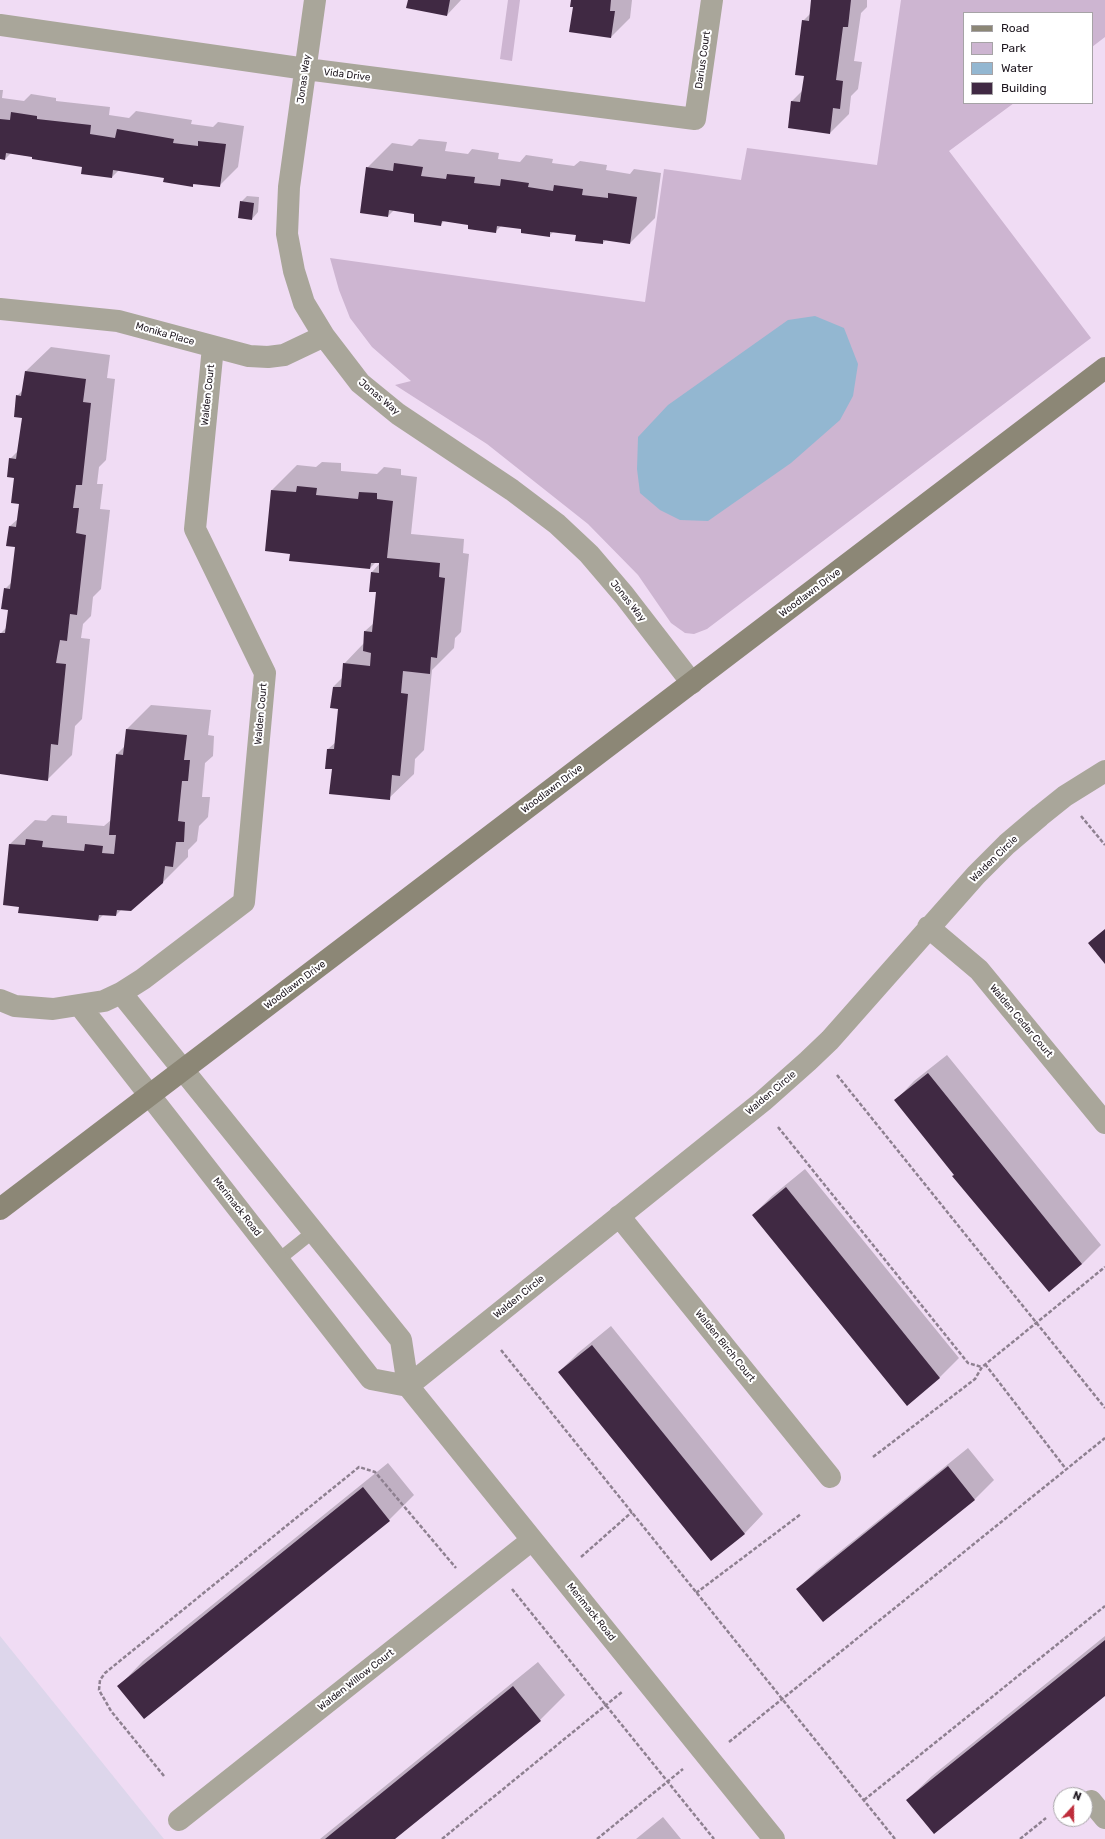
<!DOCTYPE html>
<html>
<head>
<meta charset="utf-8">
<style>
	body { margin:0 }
	#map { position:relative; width:1105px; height:1839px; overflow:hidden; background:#f0dcf4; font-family:Rubik,sans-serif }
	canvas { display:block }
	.legend { position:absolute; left:963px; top:12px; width:130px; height:92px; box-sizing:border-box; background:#fff; border:1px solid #a6a3a6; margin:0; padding:5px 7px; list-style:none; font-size:12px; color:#201921 }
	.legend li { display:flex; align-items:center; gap:8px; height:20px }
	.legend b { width:20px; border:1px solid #a6a3a6 }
	.north { position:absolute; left:1053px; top:1787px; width:40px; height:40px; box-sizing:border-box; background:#fff; border:1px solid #a6a3a6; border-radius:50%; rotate:21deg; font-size:11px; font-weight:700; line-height:16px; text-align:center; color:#201921 }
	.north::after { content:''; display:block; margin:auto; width:14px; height:18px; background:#be2d3b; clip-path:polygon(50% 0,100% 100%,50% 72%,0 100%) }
</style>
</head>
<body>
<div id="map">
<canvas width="1105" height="1839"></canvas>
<ul class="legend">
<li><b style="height:5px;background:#8c8776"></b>Road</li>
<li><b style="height:11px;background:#cdb5d1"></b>Park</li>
<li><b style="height:11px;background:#93b7d1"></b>Water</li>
<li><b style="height:11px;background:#402943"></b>Building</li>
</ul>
<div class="north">N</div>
</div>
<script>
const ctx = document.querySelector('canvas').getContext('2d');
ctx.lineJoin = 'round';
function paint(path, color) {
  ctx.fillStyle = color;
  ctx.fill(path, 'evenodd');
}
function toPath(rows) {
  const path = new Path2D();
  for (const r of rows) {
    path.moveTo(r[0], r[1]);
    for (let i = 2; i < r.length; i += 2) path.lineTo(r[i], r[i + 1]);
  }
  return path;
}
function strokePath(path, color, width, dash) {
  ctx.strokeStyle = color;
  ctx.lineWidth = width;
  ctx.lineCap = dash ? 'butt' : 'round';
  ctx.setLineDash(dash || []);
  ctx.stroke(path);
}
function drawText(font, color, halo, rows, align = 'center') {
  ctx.font = font + ' Rubik,sans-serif';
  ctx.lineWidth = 4;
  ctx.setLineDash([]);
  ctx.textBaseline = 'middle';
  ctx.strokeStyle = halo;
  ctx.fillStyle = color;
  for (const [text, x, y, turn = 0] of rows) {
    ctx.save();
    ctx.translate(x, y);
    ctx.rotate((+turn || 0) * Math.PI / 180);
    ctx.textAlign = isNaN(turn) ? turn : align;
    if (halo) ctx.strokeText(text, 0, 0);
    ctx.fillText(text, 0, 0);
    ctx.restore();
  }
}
paint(toPath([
	[0,1636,164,1839,0,1839]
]), '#ddd6eb');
paint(toPath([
	[508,0,520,0,512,61,500,59],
	[901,0,1105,0,1105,37,1092,47,1092,13,964,13,964,103,1014,103,949,151,1091,338,707,629,694,634,685,633,671,623,638,575,588,524,487,444,395,385,411,381,372,347,350,318,339,290,330,258,645,302,664,169,741,180,747,148,877,165]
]), '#cdb5d1');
paint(toPath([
	[815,316,844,328,858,364,853,396,840,420,791,463,708,521,680,520,660,510,640,493,637,469,638,437,668,405,788,320]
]), '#93b7d1');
paint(toPath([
	[409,0,461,0,447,15],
	[572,0,632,0,630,18,611,37,574,6],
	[812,0,867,0,867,7,861,13,854,61,862,62,858,89,851,96,849,114,830,133,789,127,792,101,803,90,805,76,803,21,811,13],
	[0,90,3,90,2,98,24,101,31,94,56,98,56,101,110,107,109,115,129,118,136,111,192,120,191,124,213,127,218,122,244,126,238,167,219,186,195,183,193,185,165,178,119,170,112,177,83,166,11,153,5,159,0,158],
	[419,139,447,142,445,151,468,154,472,149,499,153,498,159,520,162,526,155,553,159,552,163,574,166,580,161,607,165,606,170,630,174,634,169,661,173,655,218,630,243,606,240,603,243,577,234,554,231,549,236,522,228,502,225,495,232,469,224,445,220,441,224,415,213,394,210,388,216,367,168,392,143,412,146],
	[247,196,259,197,258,212,252,219,241,202],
	[51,347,110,355,107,378,115,379,106,460,99,467,97,484,103,484,100,509,110,510,101,589,93,597,91,616,83,624,81,638,90,639,82,719,75,726,72,755,47,780,0,773,0,638,1,633,7,627,9,609,5,589,12,582,16,547,10,526,18,519,20,503,10,459,18,451,23,417,17,396,23,390,26,371],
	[322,462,341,463,341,471,377,474,384,467,401,469,401,475,417,477,411,534,464,539,463,553,469,554,461,632,455,638,454,648,432,670,424,750,415,759,414,774,389,798,333,768,328,749,336,742,339,708,333,687,342,678,344,664,364,643,365,631,374,623,377,591,372,572,381,562,376,562,370,568,291,553,266,550,272,490,297,465,316,467],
	[151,705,211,710,208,735,214,736,213,756,205,763,202,797,210,797,208,817,199,826,197,841,188,850,188,857,163,882,122,909,116,915,103,915,98,920,20,906,10,844,35,820,46,821,52,815,67,816,67,823,104,826,111,820,117,754,125,746,127,729],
	[947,1055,1101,1245,1082,1264,1049,1290,896,1100,914,1081],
	[805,1169,959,1358,940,1377,907,1404,753,1215,772,1196],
	[611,1326,763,1514,745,1533,711,1560,559,1372,578,1353],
	[968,1448,994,1480,975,1499,823,1621,798,1589,817,1570],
	[388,1463,414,1495,389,1520,145,1718,119,1686,143,1661],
	[1105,1636,1105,1695,907,1800,932,1776],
	[538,1662,565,1695,540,1720,393,1839,320,1839],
	[663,1817,681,1839,636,1839]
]), '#0003');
paint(toPath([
	[408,0,450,0,447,16,406,8],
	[571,0,611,0,610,11,615,11,611,38,569,32,573,7,570,7],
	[811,0,851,0,848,27,843,27,836,80,843,81,840,109,833,108,830,134,788,128,791,101,800,102,804,76,795,75,802,20,809,21],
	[11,112,37,116,37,119,91,125,90,134,115,138,117,129,174,139,173,143,198,146,198,141,226,144,220,187,193,184,193,187,163,182,164,178,113,170,112,178,81,174,82,167,32,159,32,157,6,153,5,160,0,159,0,119,10,120],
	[394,163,423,167,421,176,446,179,447,174,475,177,474,183,500,186,501,179,529,183,528,187,553,191,554,185,583,189,582,195,608,198,608,193,637,197,630,244,603,240,603,244,575,241,576,235,550,232,550,237,521,233,521,229,497,226,496,233,468,229,468,225,442,221,441,226,414,222,414,214,389,210,388,217,360,213,366,167,393,171],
	[240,201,254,203,252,220,238,218],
	[25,371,86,379,83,402,91,403,82,485,76,485,73,508,79,508,76,533,86,535,77,615,70,614,67,641,60,640,56,663,66,664,58,745,51,744,48,781,0,774,0,633,5,633,8,610,1,609,4,588,10,589,15,547,6,546,9,526,16,527,19,504,11,503,14,478,7,477,9,458,16,459,22,418,14,417,16,395,21,396],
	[297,486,317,488,316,495,358,499,359,492,377,493,377,499,393,501,387,558,440,563,439,577,445,578,437,658,431,657,430,674,403,671,401,693,408,694,400,776,392,775,390,800,329,794,332,769,325,769,327,749,334,749,338,709,330,708,333,687,341,687,343,663,370,666,371,653,363,651,364,631,372,632,376,592,369,592,371,572,379,573,379,563,371,563,370,569,289,561,290,554,265,551,271,490,296,492],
	[126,729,187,735,184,760,190,760,188,781,182,781,178,821,185,822,184,842,176,842,173,867,165,866,163,883,131,911,117,910,116,916,99,915,98,921,18,913,19,907,3,905,9,844,25,845,26,839,43,841,42,847,84,851,85,844,103,846,102,853,114,854,116,835,109,835,116,754,123,755],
	[1105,929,1105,964,1088,943],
	[928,1073,1082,1264,1049,1292,952,1176,954,1175,894,1100],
	[786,1187,940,1378,907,1406,752,1215],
	[592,1345,745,1534,711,1561,558,1372],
	[948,1466,975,1500,823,1622,796,1589],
	[363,1487,390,1521,144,1719,117,1686],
	[1105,1640,1105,1696,934,1834,906,1800],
	[513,1686,541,1721,395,1839,325,1839]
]), '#402943');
strokePath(toPath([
	[1081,816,1105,845],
	[837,1075,1105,1408],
	[778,1127,968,1363,982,1367],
	[501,1350,895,1839],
	[985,1364,1066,1469],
	[873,1457,975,1379,982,1367,1105,1267],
	[581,1557,632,1512],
	[512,1589,714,1839],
	[696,1593,801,1514],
	[729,1742,1105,1438],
	[164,1776,111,1711,99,1690,100,1680,105,1673,359,1467,375,1472,456,1568],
	[864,1800,1105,1606],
	[442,1839,622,1692],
	[597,1839,683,1769],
	[1020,1839,1046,1818]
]), '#8e8090', 2.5, [4, 2]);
strokePath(toPath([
	[278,1260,313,1232]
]), '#a9a69a', 13);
strokePath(toPath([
	[315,0,289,187,287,234,294,271,304,303,324,336,360,383,398,414,512,490,557,524,589,554,624,595,692,683],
	[0,25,306,69,695,119,712,0],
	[0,309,118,321,249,356,268,357,284,355,324,336],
	[928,927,979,970,1105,1123],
	[121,993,401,1340,408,1386,774,1839],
	[0,1000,15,1006,53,1009,104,1001,121,993,143,979,244,902,265,673,195,529,213,347],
	[80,1006,371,1379,408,1386],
	[619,1216,830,1477],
	[408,1386,763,1101,808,1061,830,1040,976,875,1007,844,1040,816,1065,796,1105,771],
	[1091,1801,1105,1818],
	[179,1820,532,1540]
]), '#a9a69a', 22);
strokePath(toPath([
	[0,1209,1105,368]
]), '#8c8776', 22);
drawText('10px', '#201921', '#fff', [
	["Darius Court",703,60,-82],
	["Vida Drive",347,75,7],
	["Jonas Way",304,79,-82],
	["Monika Place",165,334,16],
	["Walden Court",208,395,-84],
	["Jonas Way",379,397,40],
	["Woodlawn Drive",810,593,-37],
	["Jonas Way",628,601,51],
	["Walden Court",261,714,-85],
	["Woodlawn Drive",552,789,-37],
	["Walden Circle",994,859,-44],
	["Woodlawn Drive",295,985,-37],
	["Walden Cedar Court",1021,1021,50],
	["Walden Circle",771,1093,-40],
	["Merimack Road",237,1207,52],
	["Walden Circle",519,1297,-39],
	["Walden Birch Court",725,1346,51],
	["Merimack Road",591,1612,51],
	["Walden Willow Court",356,1680,-38]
]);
</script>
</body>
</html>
